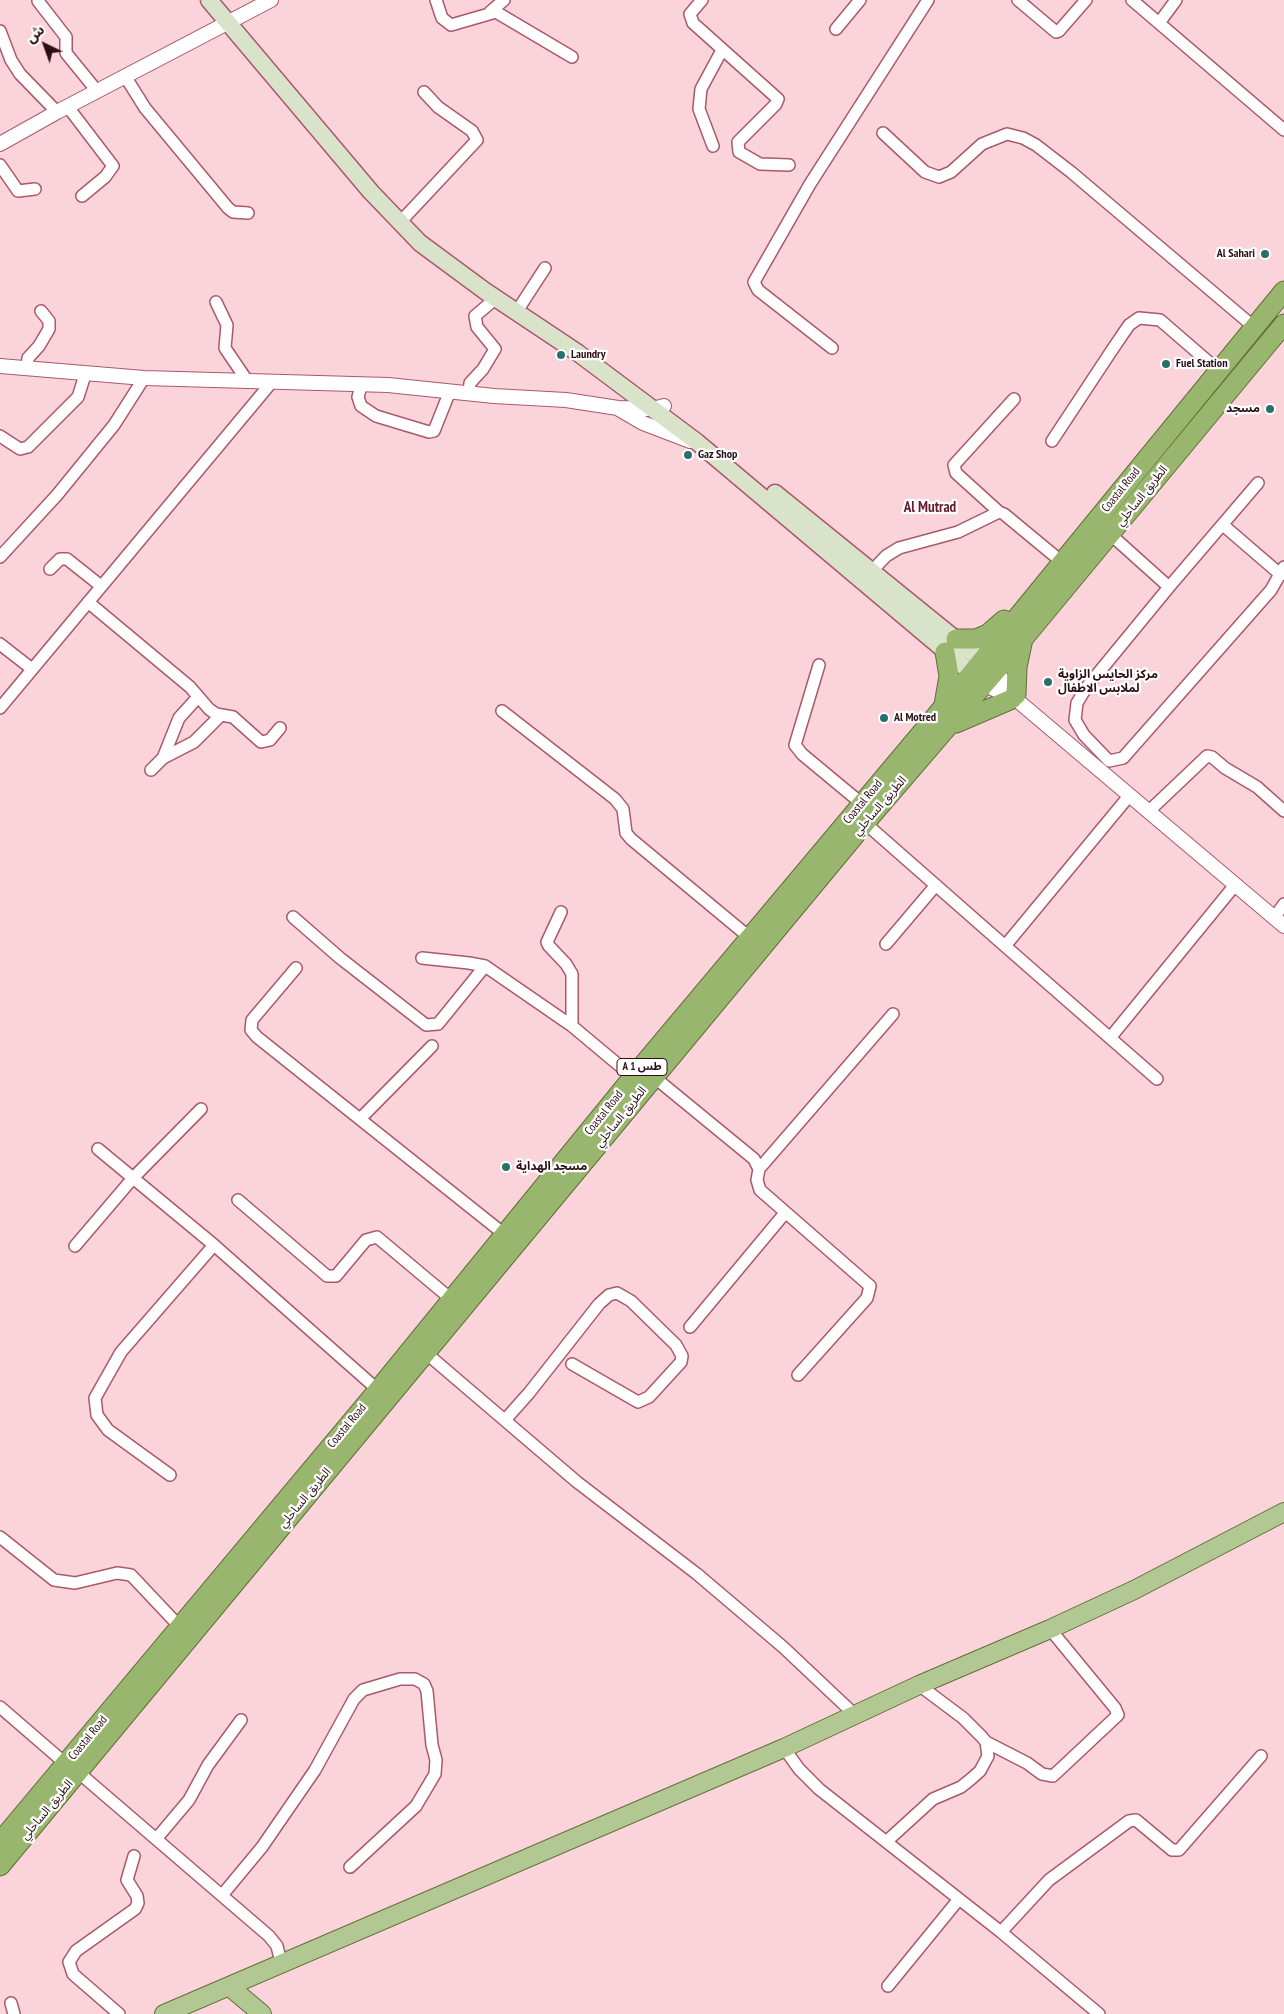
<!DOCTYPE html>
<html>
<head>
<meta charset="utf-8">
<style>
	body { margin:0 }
	#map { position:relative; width:1284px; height:2014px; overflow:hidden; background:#fad4da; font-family:"PT Sans Narrow","Noto Sans Arabic",sans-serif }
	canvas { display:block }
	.north { position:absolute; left:20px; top:20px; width:50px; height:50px; -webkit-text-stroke:4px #fff; paint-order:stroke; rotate:318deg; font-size:14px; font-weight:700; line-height:20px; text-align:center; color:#2e0e16 }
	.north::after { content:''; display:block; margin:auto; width:18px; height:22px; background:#2e0e16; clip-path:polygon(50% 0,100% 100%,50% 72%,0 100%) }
</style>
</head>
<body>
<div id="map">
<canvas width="1284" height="2014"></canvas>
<div class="north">ش</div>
</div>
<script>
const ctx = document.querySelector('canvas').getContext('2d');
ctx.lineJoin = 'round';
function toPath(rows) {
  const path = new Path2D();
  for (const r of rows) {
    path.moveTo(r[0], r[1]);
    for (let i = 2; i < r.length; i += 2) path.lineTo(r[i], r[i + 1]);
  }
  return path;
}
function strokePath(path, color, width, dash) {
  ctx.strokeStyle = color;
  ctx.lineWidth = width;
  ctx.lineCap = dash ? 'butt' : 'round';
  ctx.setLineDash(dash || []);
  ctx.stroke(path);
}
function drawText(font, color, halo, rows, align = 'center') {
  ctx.font = font + ' "PT Sans Narrow","Noto Sans Arabic",sans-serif';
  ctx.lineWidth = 4.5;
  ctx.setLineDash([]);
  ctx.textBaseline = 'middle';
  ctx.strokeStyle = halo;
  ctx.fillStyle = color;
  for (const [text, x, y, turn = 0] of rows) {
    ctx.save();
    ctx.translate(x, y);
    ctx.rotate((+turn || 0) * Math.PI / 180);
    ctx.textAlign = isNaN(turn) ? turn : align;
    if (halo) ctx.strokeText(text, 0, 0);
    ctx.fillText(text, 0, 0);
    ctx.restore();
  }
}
const minor = toPath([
	[436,0,442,18,451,25,496,12,572,57],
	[702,0,690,14,693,23,778,99,776,104,738,142,739,152,760,164,789,165],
	[1018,0,1056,32,1059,31,1086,0],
	[1132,0,1284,130],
	[38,1,66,37,66,53,97,91],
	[490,12,504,0],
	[1159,23,1176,0],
	[836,29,860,0],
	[0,31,11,60,20,74,57,112],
	[125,76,145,108,228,208,233,212,248,213],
	[68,107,113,166,105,177,82,196],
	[883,133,925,172,939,177,951,172,982,144,1007,134,1023,138,1036,145,1071,172,1254,327],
	[713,146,699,109,701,89,722,50],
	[0,165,18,191,35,189],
	[404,218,477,140,472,131,438,107,424,92],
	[216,302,227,325,225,348,248,382],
	[521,305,545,268],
	[832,348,758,290,754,282,810,184,928,0],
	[27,368,28,358,39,346,49,329,49,321,41,311],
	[361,386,358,397,361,406,376,416,429,432,434,431,450,391],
	[469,393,470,383,483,369,495,349,477,327,475,316,496,298],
	[0,436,20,449,28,447,78,397,85,375],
	[1052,441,1110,353,1129,325,1139,318,1160,320,1219,371],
	[999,512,956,473,954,465,1014,399],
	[1223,525,1281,575],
	[1110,534,1169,587,1086,688,1077,703,1075,720,1084,735,1109,761,1123,758,1271,590,1284,567],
	[0,557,57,495,114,425,144,378],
	[50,569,60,559,67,559,101,586],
	[871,572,886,556,899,548,958,532,999,512,1004,514,1062,562],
	[1169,587,1258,483],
	[88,602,190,687,209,709,216,714,233,717,261,742,270,740,280,728],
	[0,644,32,669],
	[819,665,795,745,802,754,861,803],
	[0,708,271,383],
	[502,711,615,799,623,809,626,833,631,839,749,937],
	[163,758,194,742,221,715],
	[151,770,163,758,179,718,198,697],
	[1129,796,1005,946,1157,1079],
	[1148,812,1207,756,1212,757,1225,768,1257,787,1284,811],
	[865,823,1005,946],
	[561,912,547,942,549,946,566,964,572,974,572,1026],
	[293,917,340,958,426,1025,438,1024,485,966],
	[1274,918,1284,904],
	[886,944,936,885],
	[422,958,469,963,485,966,572,1026,633,1077],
	[296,968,252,1020,251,1030,257,1037,504,1234],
	[1110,1038,1235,885],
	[654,1077,754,1159,759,1169,757,1180,760,1190,870,1286,867,1298,798,1375],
	[360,1119,432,1046],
	[98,1149,214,1245,378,1390],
	[759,1169,893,1014],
	[238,1200,327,1276,336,1276,366,1240,377,1237,451,1299],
	[75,1246,133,1178,201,1109],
	[690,1327,785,1213],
	[426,1353,577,1482,697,1574,783,1647,854,1714],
	[505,1420,529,1393,599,1304,609,1295,617,1293,631,1301,676,1345,682,1356,681,1362,649,1397,638,1402,572,1364],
	[170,1475,108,1430,97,1415,95,1398,121,1352,214,1245],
	[0,1537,54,1580,75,1583,117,1573,131,1575,180,1627],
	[0,1707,66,1764],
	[986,1742,1027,1763,1042,1774,1053,1776,1118,1715,1115,1708,1050,1629],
	[784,1748,799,1769,819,1789,1001,1932,1099,2014],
	[78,1772,269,1936,277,1946,281,1963],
	[157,1838,189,1800,208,1765,241,1720],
	[887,1841,933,1799,961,1787,971,1779,980,1771,988,1756,986,1742,982,1737,963,1718,919,1685],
	[223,1894,262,1847,315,1770,354,1699,363,1690,400,1679,415,1679,424,1684,427,1691,432,1745,436,1760,435,1774,416,1806,350,1867],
	[1001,1932,1049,1880,1129,1821,1136,1820,1172,1850,1179,1850,1261,1756],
	[888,1986,959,1899],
	[11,2003,14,2014],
	[119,2014,73,1974,69,1962,76,1951,135,1909,138,1903,137,1896,127,1880,134,1856]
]);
const tertiary = toPath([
	[0,144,57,112,271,0],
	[0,366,144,378,388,385,494,396,566,400,618,408,653,409,664,406],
	[619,409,643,423,690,441],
	[995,671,1016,695,1018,701,1284,926],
	[984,684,1018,701]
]);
const secondary = toPath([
	[209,0,371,192,420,243,485,291,578,353,697,442,982,682],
	[775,493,991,668]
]);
const primary = toPath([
	[230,1987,262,2014],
	[164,2014,784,1748,919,1685,1050,1629,1134,1590,1284,1512]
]);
const trunk = toPath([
	[956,639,976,639,988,634,1004,620],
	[1016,695,1017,667,1023,639],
	[944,705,949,676,945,652],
	[956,723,1012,699],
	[0,1842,378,1390,633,1077,971,674,1284,291],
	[0,1866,865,823,1023,639,1284,324]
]);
strokePath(minor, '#aa586a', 14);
strokePath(tertiary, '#aa586a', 16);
strokePath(secondary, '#aa586a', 19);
strokePath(primary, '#636f38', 20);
strokePath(trunk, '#636f38', 21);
strokePath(minor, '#fff', 11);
strokePath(tertiary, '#fff', 14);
strokePath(secondary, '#d9e3c9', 16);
strokePath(primary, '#b2c892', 18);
strokePath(trunk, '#98b66e', 19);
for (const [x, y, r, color] of [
	[1265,254,5,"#28716b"],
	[561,355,5,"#28716b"],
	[1166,364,5,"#28716b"],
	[1270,409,5,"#28716b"],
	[688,455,5,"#28716b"],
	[1048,682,5,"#28716b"],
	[884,718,5,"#28716b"],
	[506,1167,5,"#28716b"]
]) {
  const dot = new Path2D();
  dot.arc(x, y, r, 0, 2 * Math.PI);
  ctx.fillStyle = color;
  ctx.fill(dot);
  strokePath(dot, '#fff', 2);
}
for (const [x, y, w] of [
	[642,1067,50]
]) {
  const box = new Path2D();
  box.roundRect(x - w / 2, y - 8.5, w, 17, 4);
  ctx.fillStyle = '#fff';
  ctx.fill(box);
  strokePath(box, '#2e0e16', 1);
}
drawText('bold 11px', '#2e0e16', null, [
	["A 1 طس",642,1067]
]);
drawText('bold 12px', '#2e0e16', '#fff', [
	["Al Sahari",1255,254,"right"],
	["Laundry",571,355],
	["Fuel Station",1176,364],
	["مسجد",1260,409,"right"],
	["Gaz Shop",698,455],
	["مركز الحايس الزاوية",1058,675],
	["لملابس الاطفال",1058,689],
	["Al Motred",894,718],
	["مسجد الهداية",516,1167]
], 'left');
drawText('12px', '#2e0e16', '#fff', [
	["Coastal Road",1121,490,-51],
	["الطريق الساحلي",1142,496,-51],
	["Coastal Road",863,802,-50],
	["الطريق الساحلي",880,806,-49],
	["Coastal Road",604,1113,-51],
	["الطريق الساحلي",621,1117,-51],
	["Coastal Road",347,1426,-50],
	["الطريق الساحلي",305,1498,-50],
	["Coastal Road",88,1738,-50],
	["الطريق الساحلي",47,1810,-50]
]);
drawText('bold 15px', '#671c31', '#fff', [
	["Al Mutrad",930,508]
]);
</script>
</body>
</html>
